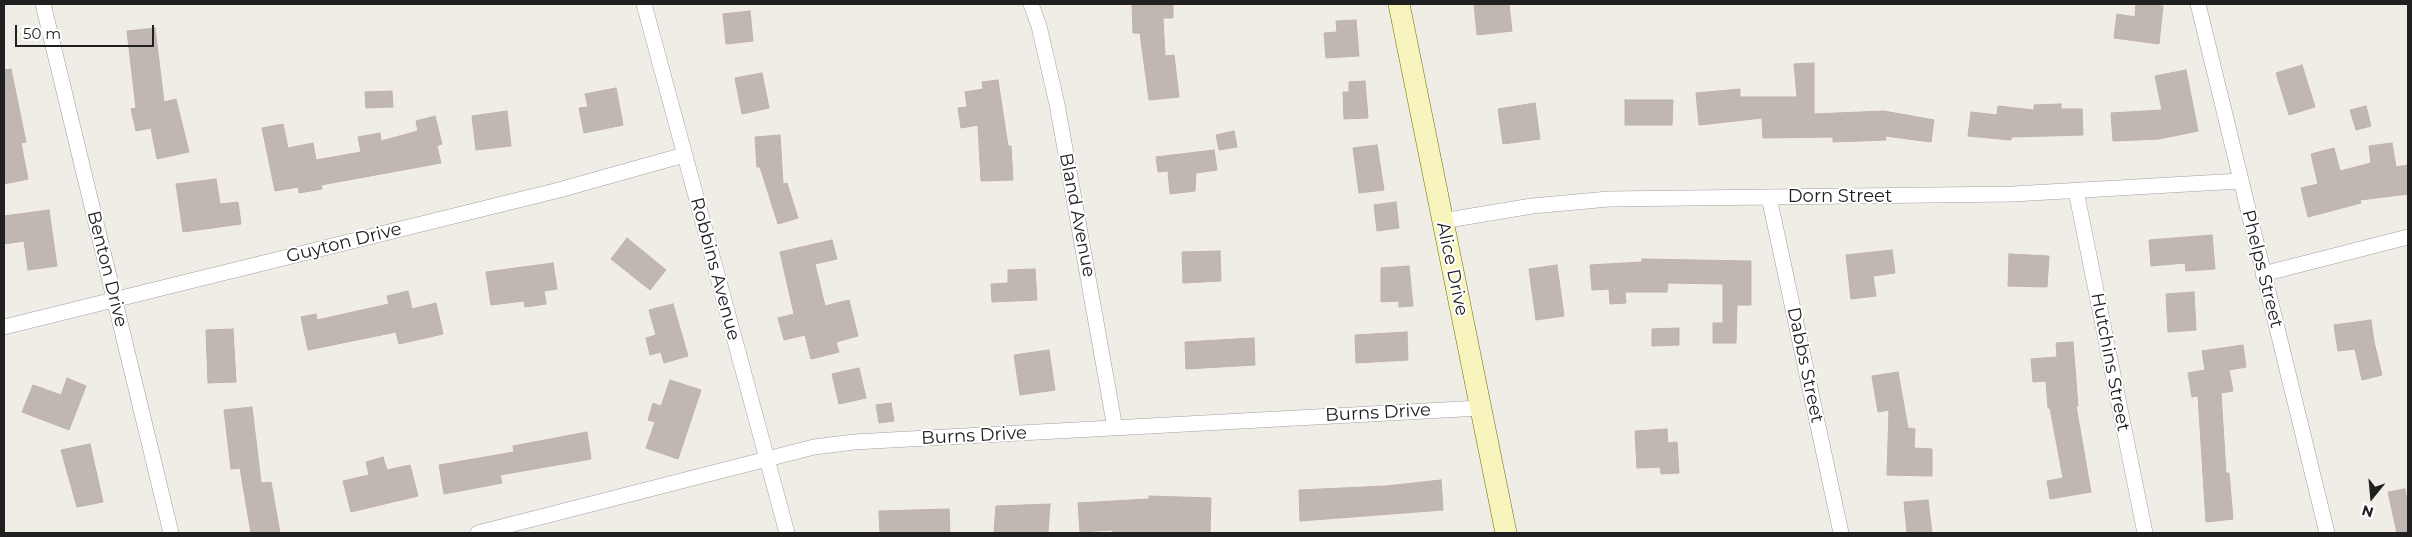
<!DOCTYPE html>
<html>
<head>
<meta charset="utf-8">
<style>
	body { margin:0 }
	#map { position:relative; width:2412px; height:537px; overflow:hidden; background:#f0ece6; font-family:Montserrat,sans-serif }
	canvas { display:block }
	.frame { position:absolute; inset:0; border:5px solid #202020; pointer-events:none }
	.north { position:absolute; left:2347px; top:472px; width:50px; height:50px; -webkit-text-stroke:4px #fff; paint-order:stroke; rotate:197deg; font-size:14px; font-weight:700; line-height:20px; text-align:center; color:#202020 }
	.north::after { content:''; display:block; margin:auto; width:18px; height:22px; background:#202020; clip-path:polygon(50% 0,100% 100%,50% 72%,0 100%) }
	.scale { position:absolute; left:15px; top:25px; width:139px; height:22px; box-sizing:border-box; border:2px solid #202020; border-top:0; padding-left:6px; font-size:15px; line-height:18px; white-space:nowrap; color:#202020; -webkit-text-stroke:4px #fff; paint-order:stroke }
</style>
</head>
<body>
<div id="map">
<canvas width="2412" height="537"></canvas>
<div class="frame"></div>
<div class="north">N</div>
<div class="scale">50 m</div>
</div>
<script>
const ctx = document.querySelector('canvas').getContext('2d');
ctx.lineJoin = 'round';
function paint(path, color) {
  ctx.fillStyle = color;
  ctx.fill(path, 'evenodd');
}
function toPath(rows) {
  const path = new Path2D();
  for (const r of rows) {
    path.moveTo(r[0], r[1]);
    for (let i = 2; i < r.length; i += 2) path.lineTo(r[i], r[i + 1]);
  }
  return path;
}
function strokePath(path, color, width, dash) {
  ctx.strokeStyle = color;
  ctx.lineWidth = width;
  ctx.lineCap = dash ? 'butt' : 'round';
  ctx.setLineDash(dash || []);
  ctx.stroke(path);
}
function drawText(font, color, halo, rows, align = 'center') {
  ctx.font = font + ' Montserrat,sans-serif';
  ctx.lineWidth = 4;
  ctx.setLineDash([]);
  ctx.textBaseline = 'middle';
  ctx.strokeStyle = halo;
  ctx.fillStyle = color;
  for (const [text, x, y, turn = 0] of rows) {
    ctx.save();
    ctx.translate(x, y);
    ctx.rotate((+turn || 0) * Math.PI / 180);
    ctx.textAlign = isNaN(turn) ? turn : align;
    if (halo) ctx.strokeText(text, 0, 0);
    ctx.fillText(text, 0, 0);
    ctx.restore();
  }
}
const building = toPath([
	[1132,4,1173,4,1173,18,1163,18,1165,56,1174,55,1179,97,1149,100,1140,33,1133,33,1132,4],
	[1474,4,1509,4,1512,31,1477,35,1474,4],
	[2136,4,2163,6,2159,44,2114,38,2117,14,2135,17,2136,4],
	[750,11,753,41,726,44,723,14,750,11],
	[1356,20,1359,56,1326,58,1324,33,1337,32,1336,21,1356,20],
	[155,28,164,102,176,99,189,152,157,159,151,128,136,131,131,109,136,108,127,31,155,28],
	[1814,63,1814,114,1884,111,1934,120,1931,142,1885,136,1886,140,1833,142,1833,137,1763,138,1762,118,1699,125,1696,93,1740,89,1740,97,1797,97,1794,64,1814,63],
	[2302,65,2315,107,2289,115,2276,73,2302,65],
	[11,69,26,142,21,143,28,179,4,184,4,70,11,69],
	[2186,70,2198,131,2159,139,2113,141,2111,113,2162,110,2155,76,2186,70],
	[762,73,769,108,742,114,735,78,762,73],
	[998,80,1008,146,1011,146,1013,180,981,181,978,125,961,128,958,108,967,107,965,92,983,89,982,82,998,80],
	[1365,81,1368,118,1344,119,1343,92,1349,92,1349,82,1365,81],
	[616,88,623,125,584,133,579,108,588,107,585,94,616,88],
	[392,91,393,107,366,108,365,92,392,91],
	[1625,100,1673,100,1672,125,1625,125,1625,100],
	[1535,103,1540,139,1503,144,1498,109,1535,103],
	[2061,104,2061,109,2082,109,2083,135,2011,137,2011,140,1968,136,1971,112,1997,115,1998,106,2034,110,2034,105,2061,104],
	[2366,106,2371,126,2356,130,2350,110,2366,106],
	[507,111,511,146,476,150,472,116,507,111],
	[435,116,442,144,437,146,441,163,321,185,322,189,299,193,298,187,275,191,262,128,283,124,288,148,313,143,316,160,361,152,358,137,380,133,381,141,418,131,416,121,435,116],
	[1234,131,1237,147,1219,150,1216,135,1234,131],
	[780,135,783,184,787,183,798,218,778,224,760,167,757,167,755,137,780,135],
	[2392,143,2396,167,2408,165,2408,194,2360,200,2361,203,2308,217,2301,188,2318,184,2311,154,2334,148,2340,171,2371,163,2369,146,2392,143],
	[1377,145,1384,190,1359,193,1353,148,1377,145],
	[1214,150,1217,170,1196,173,1195,191,1170,194,1168,171,1158,172,1156,157,1214,150],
	[216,179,220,204,238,202,241,224,183,232,176,184,216,179],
	[1396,202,1399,228,1377,231,1374,205,1396,202],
	[49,210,57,266,28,270,24,241,4,244,4,216,49,210],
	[2212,235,2215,269,2186,271,2185,263,2151,266,2149,240,2212,235],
	[627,238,666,270,650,290,611,259,627,238],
	[832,240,837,259,815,264,825,306,849,300,858,336,836,342,839,352,811,359,805,335,784,340,778,318,794,314,780,252,832,240],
	[1892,250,1895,273,1873,276,1876,296,1851,299,1846,255,1892,250],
	[1220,251,1221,281,1183,283,1182,252,1220,251],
	[2009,254,2049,256,2047,287,2008,286,2009,254],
	[1642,259,1751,261,1751,305,1737,305,1736,343,1713,343,1713,323,1723,323,1723,284,1668,283,1667,292,1625,292,1626,303,1610,304,1609,289,1592,290,1590,265,1642,262,1642,259],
	[553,263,557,289,544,291,546,304,525,307,524,301,491,305,486,272,553,263],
	[1557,265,1564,316,1536,320,1529,269,1557,265],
	[1409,266,1413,306,1399,307,1399,301,1381,302,1381,268,1409,266],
	[1035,269,1037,300,992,302,991,284,1008,283,1008,270,1035,269],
	[408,291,412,309,436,303,443,334,399,344,396,332,308,350,301,317,316,314,317,320,389,304,387,296,408,291],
	[2194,292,2196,330,2168,332,2166,294,2194,292],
	[673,304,688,356,664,363,661,352,650,355,646,338,656,335,649,310,673,304],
	[2371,320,2374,342,2382,375,2362,380,2355,349,2338,351,2334,325,2371,320],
	[1679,328,1679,345,1652,346,1652,329,1679,328],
	[233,329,236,382,208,383,206,330,233,329],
	[1407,332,1408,360,1356,363,1355,335,1407,332],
	[1254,338,1255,365,1186,369,1185,342,1254,338],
	[2073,342,2078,406,2076,406,2091,492,2050,499,2047,481,2063,478,2050,408,2048,408,2046,381,2033,382,2031,359,2057,357,2056,343,2073,342],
	[2243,345,2246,367,2229,370,2233,391,2221,393,2226,473,2229,473,2233,519,2206,522,2198,396,2192,397,2188,373,2205,370,2202,351,2243,345],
	[1049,350,1055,390,1020,395,1014,355,1049,350],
	[859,368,866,398,839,404,832,374,859,368],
	[1898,372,1908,428,1915,429,1914,448,1932,449,1932,476,1887,475,1889,410,1878,412,1872,376,1898,372],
	[67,378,86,386,69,430,22,412,33,385,61,395,67,378],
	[670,380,701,390,678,459,646,448,655,422,648,420,653,403,661,406,670,380],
	[891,403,894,421,879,423,876,405,891,403],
	[252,407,261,483,271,482,280,533,251,533,240,468,231,469,224,410,252,407],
	[1667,429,1668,443,1677,442,1679,473,1661,474,1660,467,1637,468,1635,431,1667,429],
	[587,432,591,459,500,475,502,483,444,494,439,465,514,452,513,446,587,432],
	[90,444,103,502,77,507,61,450,90,444],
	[383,457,387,470,410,465,418,496,351,512,343,481,369,475,366,462,383,457],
	[1441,480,1443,510,1300,521,1299,490,1386,486,1441,480],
	[2405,489,2408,506,2408,533,2397,533,2388,492,2405,489],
	[1149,496,1211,498,1210,533,1113,533,1113,530,1080,532,1078,503,1149,499,1149,496],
	[1928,500,1932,533,1907,533,1904,502,1928,500],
	[1050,504,1048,533,994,533,996,506,1050,504],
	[949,509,950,533,880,533,879,511,949,509]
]);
paint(building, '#c0b7b3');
strokePath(building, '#c1b2a9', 1);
const street = toPath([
	[43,4,171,533],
	[644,4,787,533],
	[1031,4,1039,26,1057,104,1115,428],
	[2198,4,2327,533],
	[2076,191,2145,533],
	[1769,197,1841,533],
	[1442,221,1532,206,1609,199,2013,194,2240,181],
	[2263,274,2408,237],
	[4,327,559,190,684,155],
	[478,533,814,447,854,442,1481,408]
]);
const secondary = toPath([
	[1399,4,1506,533]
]);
strokePath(street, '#a1a1a1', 16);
strokePath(secondary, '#71730a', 22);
strokePath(street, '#fff', 15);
strokePath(secondary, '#f7f4be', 21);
drawText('18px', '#202020', '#fff', [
	["Dorn Street",1840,197],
	["Bland Avenue",1077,215,79],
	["Guyton Drive",344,243,-14],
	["Benton Drive",107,269,76],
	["Robbins Avenue",715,269,75],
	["Alice Drive",1452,269,78],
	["Phelps Street",2262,269,76],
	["Hutchins Street",2110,362,79],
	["Dabbs Street",1805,365,78],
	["Burns Drive",1378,413,-3],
	["Burns Drive",974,436,-3]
]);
</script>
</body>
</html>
